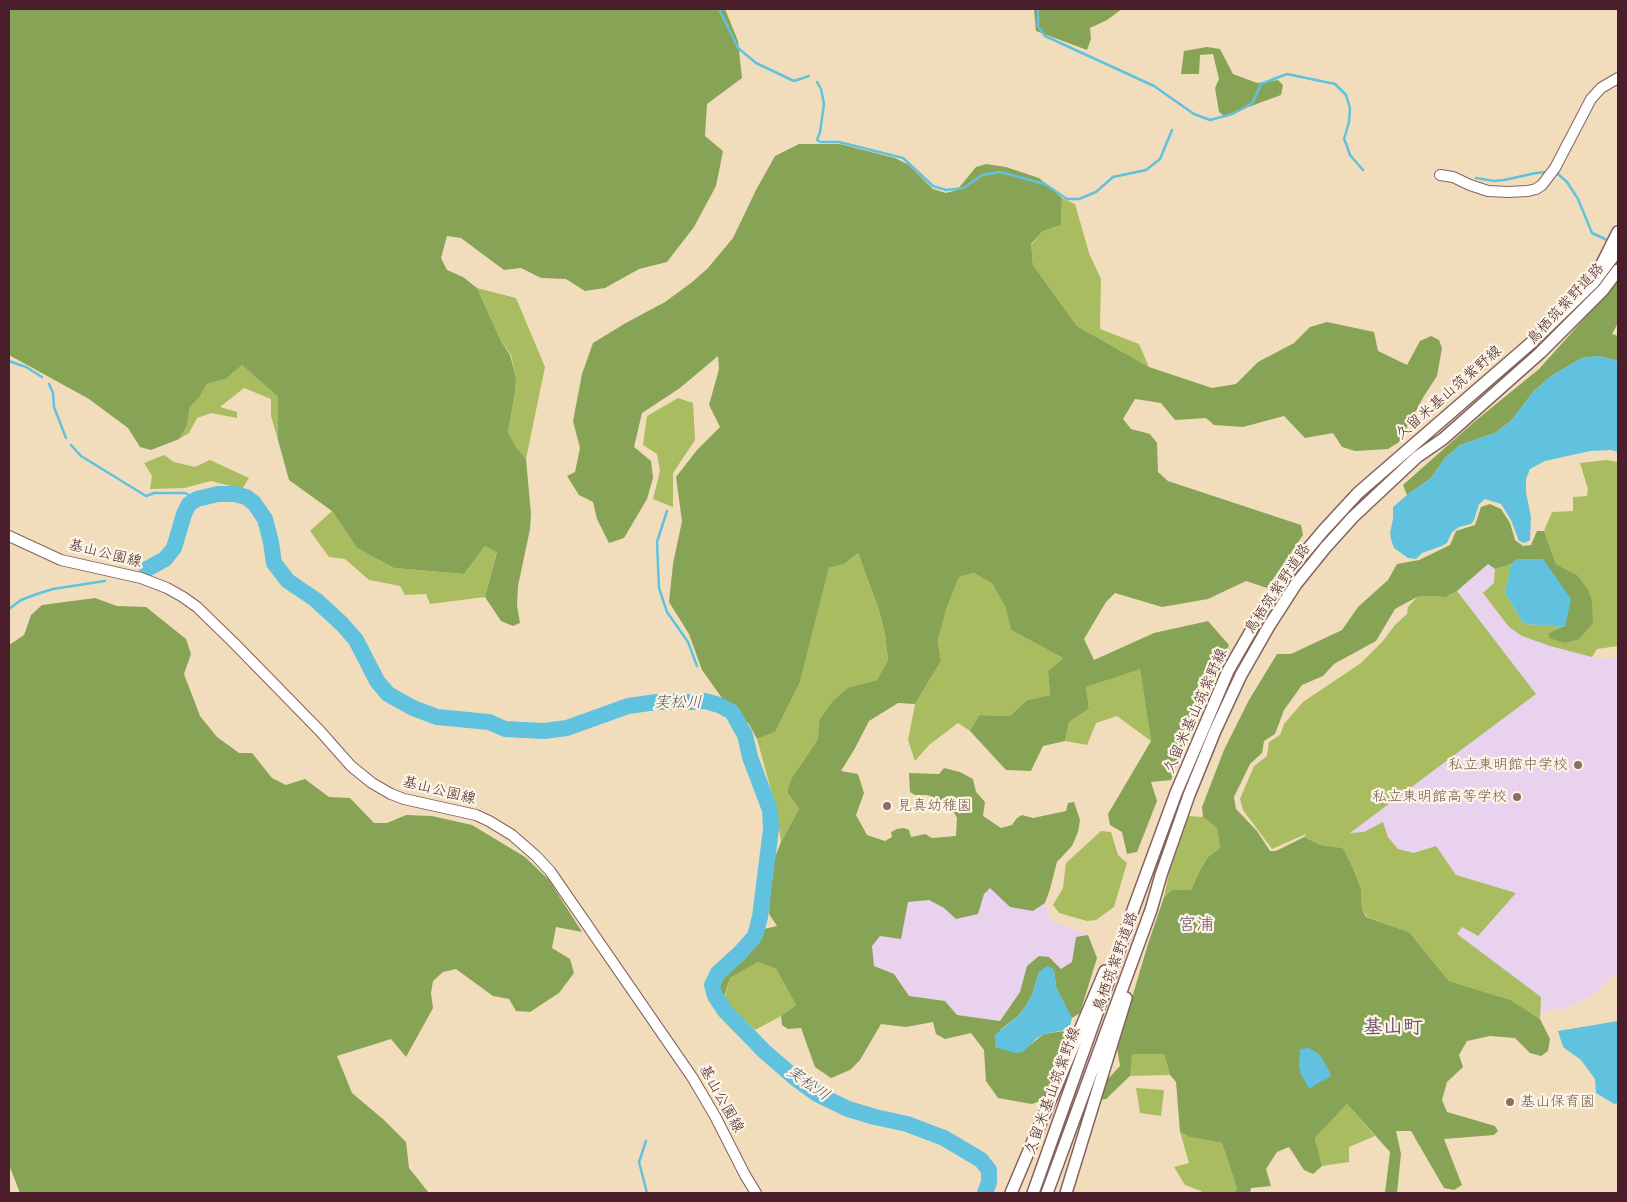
<!DOCTYPE html>
<html>
<head>
<meta charset="utf-8">
<style>
	body { margin:0 }
	#map { position:relative; width:1627px; height:1202px; overflow:hidden; background:#f1ddbc; font-family:Sriracha,sans-serif }
	canvas { display:block }
	.frame { position:absolute; inset:0; border:10px solid #4a1f2b; pointer-events:none }
</style>
</head>
<body>
<div id="map">
<canvas width="1627" height="1202"></canvas>
<div class="frame"></div>
</div>
<script>
const ctx = document.querySelector('canvas').getContext('2d');
ctx.lineJoin = 'round';
function paint(path, color) {
  ctx.fillStyle = color;
  ctx.fill(path, 'evenodd');
}
function toPath(rows) {
  const path = new Path2D();
  for (const r of rows) {
    path.moveTo(r[0], r[1]);
    for (let i = 2; i < r.length; i += 2) path.lineTo(r[i], r[i + 1]);
  }
  return path;
}
function strokePath(path, color, width, dash) {
  ctx.strokeStyle = color;
  ctx.lineWidth = width;
  ctx.lineCap = dash ? 'butt' : 'round';
  ctx.setLineDash(dash || []);
  ctx.stroke(path);
}
function drawText(font, color, halo, rows, align = 'center') {
  ctx.font = font + ' Sriracha,"Klee One",sans-serif';
  ctx.lineWidth = 4.5;
  ctx.setLineDash([]);
  ctx.textBaseline = 'middle';
  ctx.strokeStyle = halo;
  ctx.fillStyle = color;
  for (const [text, x, y, turn = 0] of rows) {
    ctx.save();
    ctx.translate(x, y);
    ctx.rotate((+turn || 0) * Math.PI / 180);
    ctx.textAlign = isNaN(turn) ? turn : align;
    if (halo) ctx.strokeText(text, 0, 0);
    ctx.fillText(text, 0, 0);
    ctx.restore();
  }
}
paint(toPath([
	[1488,564,1495,569,1494,583,1592,657,1605,659,1618,656,1618,972,1590,997,1563,1009,1536,1012,1307,833,1272,849,1243,810,1240,799,1254,766,1267,756,1269,742,1280,735,1284,724,1303,702,1361,663,1383,641,1395,625,1407,614,1408,607,1446,597,1457,591],
	[990,888,1033,911,1045,903,1051,920,1088,935,1076,937,1072,962,1060,970,1049,957,1027,966,1020,992,1000,1021,957,1015,945,1001,909,996,894,974,874,966,872,946,880,936,901,938,908,902,929,900,944,908,978,914,984,894]
]), '#e9d2ee');
paint(toPath([
	[1062,198,1075,204,1089,253,1101,279,1100,329,1139,344,1149,367,1077,326,1033,265,1031,245,1043,231,1061,225],
	[477,288,516,298,545,367,526,459,516,447,508,432,515,393,516,377,511,355,501,341],
	[242,365,278,397,278,440,271,416,271,399,244,388,220,407,237,412,237,418,211,413,197,418,189,433,179,439,187,426,190,407,199,398,207,384,226,379],
	[678,398,693,403,695,440,673,473,673,507,653,499,660,471,657,454,643,445,647,416],
	[164,455,174,462,195,467,210,460,249,478,242,489,211,481,184,488,150,489,152,476,144,463],
	[1607,460,1618,462,1618,646,1597,649,1592,657,1550,646,1522,636,1509,627,1483,593,1494,583,1495,569,1511,564,1505,593,1524,624,1565,627,1549,633,1565,643,1577,575,1556,564,1544,531,1552,512,1573,511,1573,497,1587,496,1588,489,1580,463],
	[332,511,357,548,394,568,464,574,485,546,497,551,485,597,430,604,426,594,405,595,400,586,369,580,345,559,329,557,310,531],
	[858,553,879,610,885,634,888,660,877,680,849,687,819,721,818,739,791,779,787,792,799,809,781,842,776,808,757,739,775,732,800,682,829,568,844,564],
	[974,573,992,582,1005,606,1011,630,1063,658,1048,671,1050,695,1027,700,1010,716,979,715,970,731,958,723,929,745,915,761,908,740,915,704,941,661,938,641,946,610,959,577],
	[1457,591,1536,694,1350,833,1364,832,1383,822,1388,837,1398,849,1414,853,1436,846,1456,875,1516,893,1478,936,1462,927,1457,934,1541,997,1540,1019,1511,1000,1449,981,1409,932,1367,917,1362,909,1361,889,1353,868,1343,848,1321,845,1304,837,1306,834,1272,849,1243,810,1240,799,1254,766,1267,756,1269,742,1280,735,1284,724,1303,702,1361,663,1383,641,1395,625,1407,614,1408,607,1417,597,1426,596,1446,597],
	[1140,668,1151,741,1117,716,1096,723,1087,745,1065,741,1069,722,1089,709,1086,687],
	[1189,816,1203,817,1217,828,1220,848,1208,857,1200,870,1191,890,1172,890,1164,897,1169,873],
	[1101,831,1111,832,1118,855,1127,863,1114,907,1096,920,1087,921,1059,913,1053,905,1063,888,1066,863],
	[758,962,776,969,796,1005,781,1016,755,1030,724,1000,730,978],
	[1131,1053,1164,1054,1170,1075,1130,1076],
	[1136,1088,1164,1090,1161,1116,1140,1113],
	[1347,1104,1375,1136,1349,1147,1349,1162,1322,1166,1315,1138],
	[1180,1132,1190,1137,1222,1143,1237,1189,1234,1193,1201,1193,1201,1191,1185,1185,1174,1167,1189,1163]
]), '#aabc60');
paint(toPath([
	[9,9,725,9,738,41,742,78,707,104,705,136,723,151,716,186,694,227,667,262,639,269,605,288,585,291,566,279,541,278,521,268,504,270,461,238,447,236,441,258,447,270,463,277,477,288,501,341,510,355,516,377,515,393,508,432,516,447,526,459,531,514,530,529,518,586,517,606,520,623,513,626,501,621,485,597,497,552,485,546,464,574,394,568,357,548,332,511,289,480,278,440,278,397,242,365,226,379,207,384,199,398,190,407,187,426,179,439,151,450,140,447,128,428,89,399,9,355],
	[1034,9,1122,9,1107,20,1090,28,1091,39,1087,50,1036,31],
	[1207,47,1220,49,1233,74,1257,83,1278,80,1283,85,1281,95,1224,116,1219,112,1215,88,1219,79,1213,54,1200,55,1199,74,1181,74,1184,51],
	[799,144,840,144,895,158,909,165,933,189,946,193,957,190,976,167,986,164,1006,167,1039,178,1062,198,1061,225,1043,231,1031,244,1033,265,1077,326,1149,367,1212,388,1236,384,1258,362,1294,343,1310,327,1327,322,1374,332,1378,351,1407,365,1420,341,1431,336,1439,340,1442,348,1437,376,1424,396,1399,442,1388,449,1355,451,1342,447,1333,433,1305,438,1284,416,1243,427,1214,425,1206,418,1175,420,1161,403,1135,399,1123,419,1131,429,1150,434,1157,443,1158,472,1168,481,1301,525,1303,535,1267,588,1246,581,1208,599,1162,607,1115,593,1106,602,1084,639,1094,660,1154,633,1208,621,1229,645,1192,727,1182,737,1183,746,1171,780,1151,782,1157,801,1137,852,1127,854,1122,832,1110,825,1108,814,1151,741,1140,669,1086,687,1089,709,1069,722,1065,741,1043,746,1031,771,1006,770,970,731,979,715,1010,716,1027,700,1050,695,1048,671,1063,658,1011,630,1005,606,992,583,974,573,959,577,946,610,938,641,941,661,915,704,898,703,869,721,854,750,841,771,858,774,864,793,856,815,867,835,885,841,892,837,891,832,897,829,904,828,909,830,911,837,925,834,932,838,956,836,957,818,949,803,927,795,915,795,910,792,909,773,939,774,944,768,960,772,973,779,976,792,985,802,983,816,1001,828,1012,825,1017,818,1022,815,1033,818,1066,811,1068,803,1074,802,1080,820,1078,832,1072,846,1057,862,1050,889,1045,903,1033,911,1010,907,990,888,984,894,978,914,956,919,944,908,929,900,908,902,901,939,880,936,872,946,874,966,894,974,909,996,945,1001,957,1015,1000,1021,1020,992,1027,966,1039,956,1049,957,1061,969,1072,962,1076,937,1088,935,1097,958,1080,1013,1072,1018,1069,1014,1056,987,1054,970,1039,972,1032,995,1025,1007,1018,1016,1000,1030,1026,1048,1044,1034,1063,1031,1068,1040,1043,1100,1032,1104,998,1098,986,1081,984,1050,971,1033,945,1039,936,1034,933,1022,906,1027,881,1024,860,1060,850,1070,831,1078,815,1067,801,1028,788,1029,782,1025,781,1016,796,1005,776,969,758,962,730,978,723,1000,712,1001,706,982,714,967,751,932,777,926,769,914,771,867,781,842,799,809,787,792,791,779,818,739,819,721,833,701,849,687,877,680,888,660,885,634,879,610,858,553,844,564,829,568,800,682,775,732,757,739,749,724,727,705,702,670,689,634,669,602,673,564,682,521,676,477,697,450,720,427,709,405,719,369,718,356,680,388,642,413,634,447,651,461,653,478,647,499,624,538,609,543,597,519,593,502,579,495,567,476,575,472,580,448,573,421,582,374,593,343,624,324,665,302,691,283,707,269,733,238,756,190,775,156],
	[1618,281,1618,323,1612,334,1618,336,1618,361,1599,356,1582,358,1551,376,1534,391,1511,421,1495,433,1460,445,1445,458,1431,478,1407,495,1403,485,1474,422,1539,369],
	[1490,504,1501,509,1510,523,1515,540,1523,546,1531,545,1537,531,1544,531,1556,564,1577,575,1588,590,1592,601,1593,623,1579,639,1565,643,1549,638,1549,633,1565,626,1518,559,1511,564,1495,569,1488,564,1457,591,1446,597,1426,596,1417,597,1395,609,1376,641,1334,664,1323,676,1302,685,1284,710,1275,734,1264,741,1262,753,1250,764,1234,797,1236,809,1257,831,1270,851,1276,851,1304,837,1321,845,1343,848,1353,868,1361,889,1362,909,1366,917,1409,932,1449,981,1511,1000,1540,1019,1550,1039,1548,1051,1541,1056,1530,1053,1515,1038,1490,1036,1467,1041,1459,1055,1463,1067,1447,1082,1442,1100,1447,1112,1495,1126,1498,1131,1494,1135,1444,1139,1462,1185,1454,1190,1444,1188,1411,1131,1396,1131,1401,1154,1397,1193,1385,1193,1390,1152,1347,1104,1315,1138,1322,1166,1313,1174,1304,1170,1289,1147,1277,1152,1266,1169,1271,1186,1251,1188,1250,1193,1234,1193,1237,1189,1222,1143,1190,1137,1180,1132,1176,1082,1170,1075,1164,1054,1132,1054,1130,1076,1106,1099,1099,1100,1106,1081,1120,1066,1117,1048,1148,944,1164,897,1172,890,1191,890,1200,870,1208,857,1220,848,1217,828,1203,817,1202,807,1224,750,1249,700,1277,654,1291,654,1342,630,1358,607,1388,580,1397,564,1419,560,1450,545,1456,531,1475,525,1481,507],
	[95,598,117,606,146,607,186,639,191,654,184,674,200,716,217,737,239,753,252,753,272,778,286,785,305,779,329,797,350,798,374,823,387,823,406,815,432,816,472,825,525,857,549,880,582,932,556,927,552,948,570,959,574,973,559,993,530,1012,516,1011,509,999,493,996,456,969,443,972,433,981,431,993,433,1008,406,1057,391,1039,337,1056,352,1093,384,1120,406,1142,409,1168,429,1193,20,1193,9,1165,9,645,24,635,31,615,42,605]
]), '#87a456');
paint(toPath([
	[1599,356,1618,361,1618,452,1611,450,1590,451,1545,461,1530,469,1526,479,1526,492,1531,517,1530,540,1525,543,1519,541,1511,520,1501,504,1485,499,1479,504,1474,520,1471,524,1459,527,1452,532,1447,543,1442,546,1422,553,1416,559,1408,558,1394,548,1391,539,1390,533,1393,519,1393,507,1407,495,1431,478,1445,458,1460,445,1495,433,1511,421,1534,391,1551,376,1582,358],
	[1518,559,1543,559,1571,599,1565,627,1524,624,1505,593,1511,564],
	[1047,966,1052,968,1054,970,1056,987,1072,1018,1069,1029,1044,1034,1036,1039,1023,1052,1015,1053,995,1047,995,1035,1018,1016,1025,1007,1032,995,1039,972],
	[1618,1021,1618,1103,1614,1104,1596,1093,1595,1079,1581,1060,1563,1047,1558,1031],
	[1309,1048,1320,1055,1331,1074,1329,1078,1316,1084,1311,1088,1308,1087,1301,1074,1299,1066,1300,1049]
]), '#60c2de');
strokePath(toPath([
	[719,9,738,48,756,63,794,81,809,76],
	[1038,9,1038,26,1045,36,1154,86,1194,114,1210,120,1232,114,1246,107,1253,102,1261,84,1287,74,1335,84,1346,95,1350,108,1349,122,1344,139,1347,146,1350,155,1363,170],
	[817,82,821,89,824,104,820,132,817,140,820,142,839,142,903,158,933,186,946,190,964,188,982,175,1000,172,1045,184,1067,199,1079,199,1096,192,1113,177,1146,170,1160,159,1172,130],
	[1554,173,1558,174,1567,182,1578,199,1592,233,1607,240],
	[1476,178,1494,181,1504,180,1536,173,1548,172],
	[9,361,26,367,42,377],
	[49,384,53,393,54,407,66,438],
	[71,445,81,456,146,496,154,493,185,493,197,499],
	[667,511,657,542,659,588,667,612,688,642,697,666],
	[9,609,21,600,37,594,53,589,105,581],
	[646,1141,639,1162,647,1193]
]), '#60c2de', 2.5);
strokePath(toPath([
	[147,569,165,559,174,548,184,514,189,504,197,499,218,494,234,494,246,497,254,503,265,519,271,542,274,563,288,581,316,600,342,624,356,640,377,681,388,694,413,708,437,717,489,722,505,729,544,731,567,728,628,706,657,702,691,702,705,701,719,705,732,712,745,735,750,757,770,810,771,829,760,917,755,936,739,954,718,973,712,985,715,996,725,1011,764,1051,795,1078,817,1094,848,1109,875,1117,907,1124,944,1138,981,1160,989,1170,989,1182,985,1193]
]), '#60c2de', 16);
const secondary = toPath([
	[1440,175,1453,177,1470,185,1488,191,1508,192,1528,191,1536,189,1542,185,1555,168,1591,99,1601,88,1618,78],
	[9,536,61,560,141,578,167,588,183,597,197,607,235,644,320,731,351,766,372,783,391,794,404,799,476,815,489,821,512,835,536,856,550,871,692,1077,715,1116,745,1175,756,1193]
]);
const primary = toPath([
	[1602,264,1618,232],
	[1011,1193,1105,971],
	[1033,1193,1116,960,1129,921,1176,793,1228,671,1263,610,1290,570,1323,531,1358,493,1531,343,1594,282,1618,250],
	[1047,1193,1151,910,1161,875,1189,795,1215,731,1241,675,1269,626,1296,584,1325,548,1353,517,1417,457,1443,439,1540,353,1603,290,1618,270],
	[1066,1193,1126,998]
]);
strokePath(secondary, '#84625e', 12);
strokePath(primary, '#84625e', 14);
strokePath(secondary, '#fff', 10);
strokePath(primary, '#fff', 11);
for (const [x, y, r, color] of [
	[1578,765,5,"#8d6e63"],
	[1517,797,5,"#8d6e63"],
	[887,806,5,"#8d6e63"],
	[1510,1102,5,"#8d6e63"]
]) {
  const dot = new Path2D();
  dot.arc(x, y, r, 0, 2 * Math.PI);
  ctx.fillStyle = color;
  ctx.fill(dot);
  strokePath(dot, '#fcf5e5', 2);
}
drawText('15px', '#4a1f2b', '#fcf5e5', [
	["鳥栖筑紫野道路",1566,304,-47],
	["久留米基山筑紫野線",1449,393,-41],
	["基山公園線",105,554,14],
	["鳥栖筑紫野道路",1278,589,-56],
	["久留米基山筑紫野線",1196,711,-66],
	["基山公園線",439,791,14],
	["鳥栖筑紫野道路",1116,962,-70],
	["久留米基山筑紫野線",1053,1091,-70],
	["基山公園線",721,1099,61]
]);
drawText('15px', '#785e54', '#fcf5e5', [
	["私立東明館中学校",1568,765],
	["私立東明館高等学校",1507,797],
	["見真幼稚園",897,806,"left"],
	["基山保育園",1520,1102,"left"]
], 'right');
drawText('italic 16px', '#52586a', '#fcf5e5', [
	["実松川",678,703],
	["実松川",808,1084,35]
]);
drawText('18px', '#735273', '#fcf5e5', [
	["宮浦",1196,925]
]);
drawText('bold 20px', '#735273', '#fcf5e5', [
	["基山町",1393,1028]
]);
</script>
</body>
</html>
